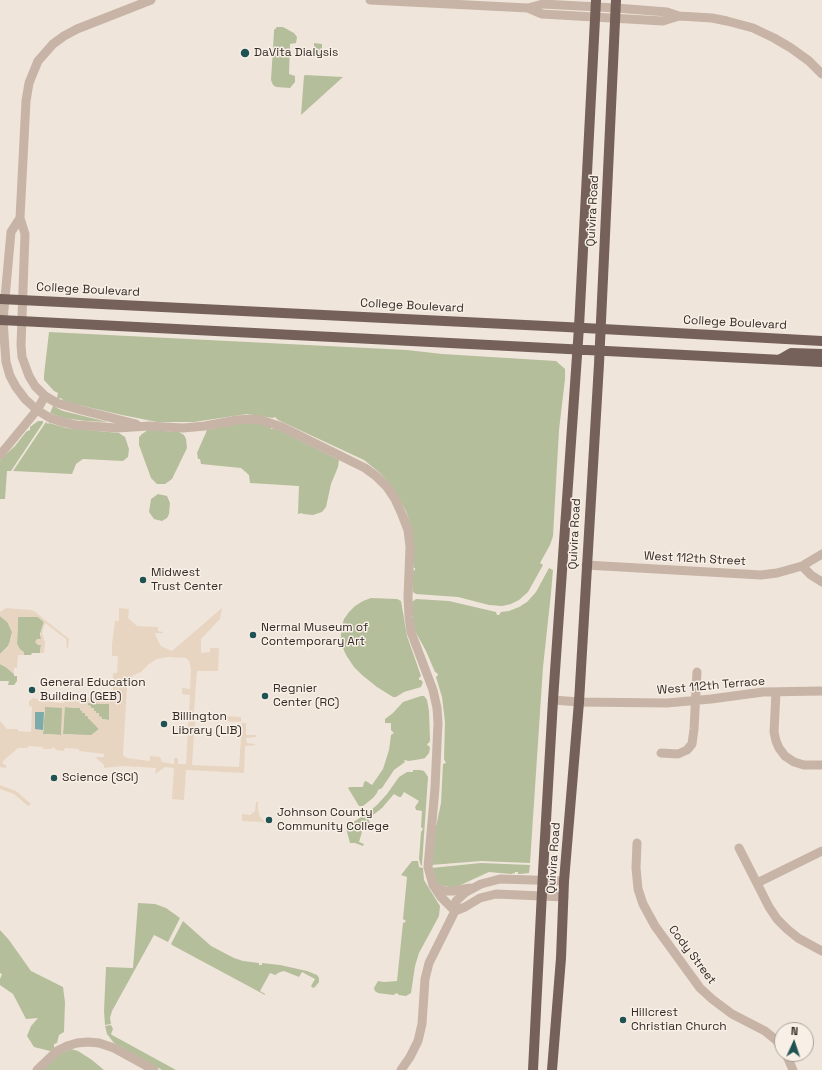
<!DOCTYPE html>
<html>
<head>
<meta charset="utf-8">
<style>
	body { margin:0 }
	#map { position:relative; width:822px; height:1070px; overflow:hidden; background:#f0e5da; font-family:"Space Grotesk",sans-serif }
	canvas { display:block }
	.north { position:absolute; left:774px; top:1022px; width:40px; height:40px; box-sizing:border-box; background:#f8efe6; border:1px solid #aaa19a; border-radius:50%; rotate:3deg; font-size:11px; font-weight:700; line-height:16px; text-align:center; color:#342b27 }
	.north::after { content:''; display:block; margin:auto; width:14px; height:18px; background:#1f5253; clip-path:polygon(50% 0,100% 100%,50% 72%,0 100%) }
</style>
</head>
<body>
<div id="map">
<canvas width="822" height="1070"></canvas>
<div class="north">N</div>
</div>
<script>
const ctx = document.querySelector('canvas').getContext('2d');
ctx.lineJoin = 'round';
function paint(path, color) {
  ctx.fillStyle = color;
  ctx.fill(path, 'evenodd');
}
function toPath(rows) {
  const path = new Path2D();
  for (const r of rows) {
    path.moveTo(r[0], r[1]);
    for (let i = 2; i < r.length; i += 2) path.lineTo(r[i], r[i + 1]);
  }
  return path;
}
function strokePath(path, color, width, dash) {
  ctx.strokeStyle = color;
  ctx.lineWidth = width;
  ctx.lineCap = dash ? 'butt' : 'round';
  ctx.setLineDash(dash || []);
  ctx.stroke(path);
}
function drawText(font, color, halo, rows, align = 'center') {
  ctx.font = font + ' "Space Grotesk",sans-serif';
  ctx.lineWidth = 3;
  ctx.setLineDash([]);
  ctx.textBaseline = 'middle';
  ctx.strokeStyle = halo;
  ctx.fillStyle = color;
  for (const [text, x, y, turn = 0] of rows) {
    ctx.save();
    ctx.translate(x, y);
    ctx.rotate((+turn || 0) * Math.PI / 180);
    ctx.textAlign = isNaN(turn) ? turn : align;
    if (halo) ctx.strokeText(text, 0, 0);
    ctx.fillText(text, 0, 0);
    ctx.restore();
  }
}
paint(toPath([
	[277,27,283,27,294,33,297,37,296,43,290,44,289,74,295,76,295,82,290,88,276,87,273,85,271,80,274,32,274,30],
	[314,43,322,44,322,57,314,56],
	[305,75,343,77,301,115,304,76],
	[49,332,407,350,442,354,556,361,565,369,565,379,559,430,553,536,550,545,540,563,543,565,528,592,519,600,511,604,502,606,489,605,458,597,416,594,413,592,413,571,415,570,415,568,414,568,409,521,406,511,393,488,380,473,364,460,278,420,275,417,273,418,247,414,194,422,157,422,122,415,70,403,64,401,61,398,58,399,57,398,58,393,54,391,44,380,44,375],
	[53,406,63,411,108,422,86,421,63,418,50,413],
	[38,421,43,421,43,423,11,471,7,471,5,499,0,499,0,460,15,446,26,432,29,430,30,431,30,427],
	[46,422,48,424,49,423,66,428,119,433,125,437,129,449,128,457,123,461,83,459,76,464,72,474,13,471],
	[252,423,261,424,271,427,271,429,273,429,275,428,339,460,338,467,331,484,326,507,322,512,313,515,303,514,302,513,298,514,299,486,250,483,249,475,241,468,201,464,200,459,198,459,197,453,207,430,237,424],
	[148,430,179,432,184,435,186,439,187,448,172,479,165,484,157,484,151,478,139,445,139,437,142,434],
	[158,494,167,496,170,503,169,514,167,518,162,521,154,519,149,512,151,499],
	[549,568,553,570,551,593,543,667,530,863,481,861,431,865,434,836,441,803,443,764,446,763,444,759,445,722,442,697,436,677,438,675,437,673,435,672,426,651,414,629,412,602,416,599,449,601,496,612,497,615,499,615,501,612,509,611,519,607,527,602,536,592],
	[371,598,397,599,401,601,407,636,421,676,419,678,419,680,421,680,423,682,421,687,404,692,396,697,393,697,377,687,362,675,354,667,346,655,343,648,341,636,341,629,344,619,349,612,355,606,363,601],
	[0,616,7,621,12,632,9,645,0,654],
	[18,617,38,617,44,622,40,634,41,639,39,640,41,645,40,653,32,653,31,655,24,655,23,652,18,648,17,644],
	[0,664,6,667,14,674,14,676,17,676,17,681,14,685,8,685,9,681,0,681],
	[421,696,424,696,427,700,429,711,430,740,429,743,428,743,427,745,429,746,430,748,429,753,425,758,421,759,409,761,404,760,405,762,394,770,382,788,378,790,377,793,373,798,363,806,359,806,348,788,350,787,363,787,364,782,366,781,372,785,383,769,389,750,391,735,394,733,391,730,391,723,385,723,385,719,393,713,403,702],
	[88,703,110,704,109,720,101,719,88,705],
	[45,706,63,707,61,735,43,734],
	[64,707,80,708,99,729,92,736,63,734],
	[413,770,420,770,424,771,428,777,422,865,421,866,419,859,421,832,423,829,421,827,422,811,416,810,415,807,419,801,404,792,401,797,399,797,394,794,382,808,368,819,371,824,370,826,364,825,359,842,364,844,363,846,355,843,350,843,346,828,347,826,366,814,377,805,387,794,399,777,407,772,413,772],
	[412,861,418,861,419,867,423,868,424,880,427,885,440,906,439,916,419,953,415,966,411,993,406,996,399,995,397,993,393,995,378,993,375,991,374,988,378,981,384,982,397,981,403,923,405,922,406,921,403,919,407,877,401,875],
	[481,863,530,865,529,873,520,874,518,874,518,872,515,872,515,873,511,874,489,872,454,888,440,885,436,882,431,868],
	[138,903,155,904,166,908,180,918,168,942,154,935,112,1011,110,1018,111,1024,105,1025,104,1011,106,967,133,968],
	[183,921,211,946,234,958,243,961,259,963,259,965,262,965,262,963,280,965,307,971,317,975,319,978,319,982,315,987,313,988,311,986,315,979,302,972,299,977,284,971,280,972,275,975,270,973,260,991,265,994,265,995,172,945,171,944],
	[0,930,9,940,31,971,63,987,65,1002,64,1032,59,1035,57,1043,54,1044,54,1049,50,1051,34,1047,27,1036,31,1026,38,1018,26,1019,13,994,0,985,0,979,2,974,0,973],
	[111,1025,113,1029,111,1034,112,1035,176,1070,162,1070,114,1043,107,1034,105,1026],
	[71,1049,78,1051,92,1060,104,1070,42,1070,58,1055]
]), '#b4be9b');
paint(toPath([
	[6,608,31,610,34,611,69,639,68,648,67,648,66,639,45,623,42,633,45,642,44,653,40,653,41,645,38,645,35,642,37,639,41,639,41,630,44,622,38,617,18,617,17,644,20,649,24,652,24,655,18,655,17,668,14,668,14,674,6,667,0,664,0,654,7,648,12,636,12,632,9,624,0,616,0,612],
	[119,608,129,609,128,618,137,626,158,627,158,631,163,632,163,633,155,633,158,641,161,646,172,651,222,608,220,619,201,639,201,653,210,652,210,648,219,648,218,671,197,671,194,711,195,714,241,717,241,722,195,720,192,765,239,767,242,723,246,723,246,735,256,735,256,737,246,738,247,743,255,744,255,745,245,746,244,773,186,770,184,800,172,799,174,768,165,767,155,774,156,768,140,767,138,766,137,767,122,766,104,768,104,765,95,757,104,757,104,754,79,751,79,749,65,748,64,751,56,750,54,747,51,749,43,749,43,747,28,746,28,748,18,748,3,761,3,764,6,765,6,768,0,767,0,721,7,729,18,729,18,731,31,732,32,707,29,706,29,701,33,698,38,699,38,701,64,703,64,695,66,695,67,699,70,699,71,697,113,699,113,673,117,673,118,656,112,656,112,644,115,621,119,621],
	[168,657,186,658,189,661,191,669,190,689,182,688,182,694,190,695,186,764,178,764,178,758,174,758,174,764,162,762,160,757,150,756,150,761,127,758,123,755,127,686,132,676,141,672,149,664,157,659],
	[88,703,109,704,109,720,102,719,102,717,99,716,99,713,96,713,96,711,94,711,94,708,91,708,91,706,88,705],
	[45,707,62,708,61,735,43,734],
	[65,707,80,708,80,710,82,711,82,713,85,713,85,716,88,716,88,719,89,719,99,729,91,735,63,734],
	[0,785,16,791,31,804,28,806,14,794,0,789],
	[256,802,258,802,258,810,260,817,267,824,262,822,242,821,242,814,250,815,255,811]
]), '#e7d5c2');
paint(toPath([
	[35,712,44,712,43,730,35,729]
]), '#7babab');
strokePath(toPath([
	[370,0,528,8,543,4,616,8,667,12,679,16],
	[528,8,542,14,663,21,679,16,712,18,727,21,753,28,774,38,791,48,809,61,822,74],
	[20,218,11,232,3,320,5,349,6,362,10,376,16,387,25,399,37,410,50,418,62,422,76,425,117,428,149,426,183,428,205,426,237,420,250,419,261,420,282,427,365,468,376,476,387,487,395,499,401,512,408,530,410,547,408,597,409,617,411,632,433,690,437,708,438,723,435,788,428,867,433,885,441,897,455,911],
	[136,424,81,410,57,403,45,396,35,386,29,376,22,357,21,345,25,234,20,218,26,101,29,83,38,61,53,44,64,36,77,29,151,0],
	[0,455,37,410,45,396],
	[586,565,761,575,777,573,802,566,811,575,822,582],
	[802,566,822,554],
	[776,692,774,732,776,741,779,748,785,756,794,762,804,765,822,765],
	[553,700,579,702,667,703,711,699,763,692,822,691],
	[661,753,678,754,687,750,692,744,694,729,697,672],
	[637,843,636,868,638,889,643,904,655,926,700,988,712,999,732,1014,765,1031,776,1040,782,1047],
	[739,848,769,907,777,919,787,929,798,938,822,951],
	[757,883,822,851],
	[435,887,445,891,453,891,470,888],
	[455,911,465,907,480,898,496,894,564,897],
	[786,1054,793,1070],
	[37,1070,57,1051,67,1046,77,1043,88,1042,99,1043,114,1048,154,1070],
	[401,1070,410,1057,418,1041,422,1024,425,979,429,963,455,911,456,901,466,892,481,884,500,879,564,881]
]), '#c7b4a7', 9);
strokePath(toPath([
	[0,299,566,327,822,341],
	[0,320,822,362],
	[779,360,791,353,822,354],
	[533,1070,543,872,553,700,579,327,596,0],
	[552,1070,561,958,564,881,579,702,599,364,616,0]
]), '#756159', 10);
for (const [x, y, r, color] of [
	[245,53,5,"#1f5253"],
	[143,580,4,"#1f5253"],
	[253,635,4,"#1f5253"],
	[32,690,4,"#1f5253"],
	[265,696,4,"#1f5253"],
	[164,724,4,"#1f5253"],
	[54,778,4,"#1f5253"],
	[269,820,4,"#1f5253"],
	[623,1020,4,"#1f5253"]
]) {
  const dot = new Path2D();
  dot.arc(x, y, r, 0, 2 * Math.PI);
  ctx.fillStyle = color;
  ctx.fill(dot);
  strokePath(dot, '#f8efe6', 1.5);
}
drawText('12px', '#342b27', '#f8efe6', [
	["DaVita Dialysis",254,53],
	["Midwest",151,573],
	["Trust Center",151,587],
	["Nermal Museum of",261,628],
	["Contemporary Art",261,642],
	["General Education",40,683],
	["Building (GEB)",40,697],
	["Regnier",273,689],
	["Center (RC)",273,703],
	["Billington",172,717],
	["Library (LIB)",172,731],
	["Science (SCI)",62,778],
	["Johnson County",277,813],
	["Community College",277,827],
	["Hillcrest",631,1013],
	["Christian Church",631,1027]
], 'left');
drawText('12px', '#342b27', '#f8efe6', [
	["Quivira Road",593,211,-87],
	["College Boulevard",88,290,3],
	["College Boulevard",412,306,3],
	["College Boulevard",735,323,3],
	["Quivira Road",575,534,-87],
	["West 112th Street",695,559,3],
	["West 112th Terrace",711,686,-5],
	["Quivira Road",554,858,-86],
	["Cody Street",692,955,53]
]);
</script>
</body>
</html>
